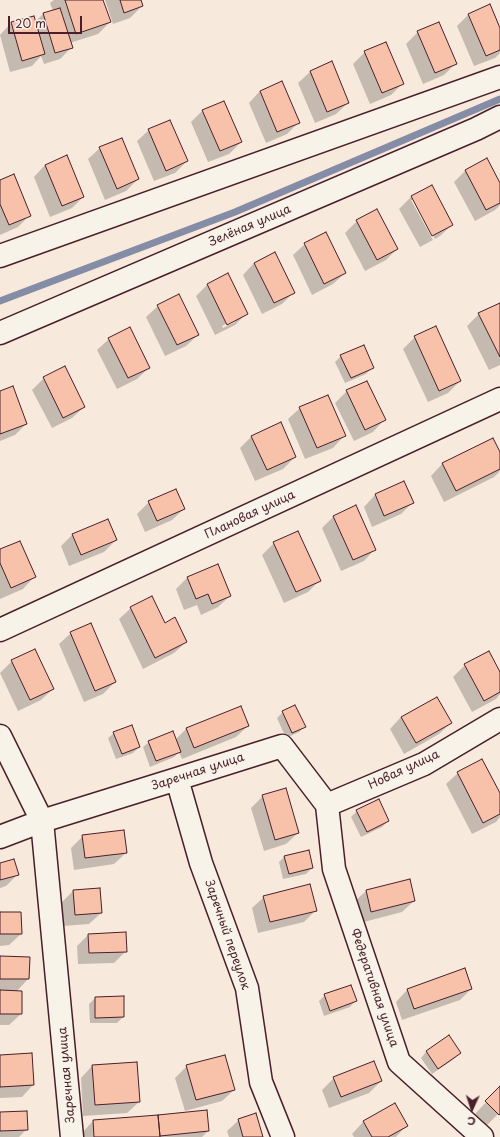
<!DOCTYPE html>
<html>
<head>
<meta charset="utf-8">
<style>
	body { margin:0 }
	#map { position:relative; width:500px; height:1137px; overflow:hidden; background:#f7e9dc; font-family:"Playpen Sans",sans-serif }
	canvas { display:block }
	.north { position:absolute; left:452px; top:1089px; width:40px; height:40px; -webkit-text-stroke:3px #f7f3e8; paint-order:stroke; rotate:183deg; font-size:11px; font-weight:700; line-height:16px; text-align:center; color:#4a1f2b }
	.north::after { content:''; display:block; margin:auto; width:14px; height:18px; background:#4a1f2b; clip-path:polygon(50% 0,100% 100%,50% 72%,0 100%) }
	.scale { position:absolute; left:8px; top:16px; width:74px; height:18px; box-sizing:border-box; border:2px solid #4a1f2b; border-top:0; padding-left:5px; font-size:12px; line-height:14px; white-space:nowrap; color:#4a1f2b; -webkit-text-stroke:3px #f7f3e8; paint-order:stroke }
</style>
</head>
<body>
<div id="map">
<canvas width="500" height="1137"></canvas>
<div class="north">С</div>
<div class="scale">20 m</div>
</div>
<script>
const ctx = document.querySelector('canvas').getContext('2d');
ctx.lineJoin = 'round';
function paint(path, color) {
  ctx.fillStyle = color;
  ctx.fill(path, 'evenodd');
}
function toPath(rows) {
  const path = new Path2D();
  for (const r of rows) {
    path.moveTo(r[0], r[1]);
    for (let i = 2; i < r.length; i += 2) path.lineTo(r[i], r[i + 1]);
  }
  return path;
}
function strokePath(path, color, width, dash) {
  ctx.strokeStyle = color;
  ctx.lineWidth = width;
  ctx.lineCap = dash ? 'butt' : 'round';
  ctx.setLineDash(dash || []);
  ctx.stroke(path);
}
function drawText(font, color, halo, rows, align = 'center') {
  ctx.font = font + ' "Playpen Sans",sans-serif';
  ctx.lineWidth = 4;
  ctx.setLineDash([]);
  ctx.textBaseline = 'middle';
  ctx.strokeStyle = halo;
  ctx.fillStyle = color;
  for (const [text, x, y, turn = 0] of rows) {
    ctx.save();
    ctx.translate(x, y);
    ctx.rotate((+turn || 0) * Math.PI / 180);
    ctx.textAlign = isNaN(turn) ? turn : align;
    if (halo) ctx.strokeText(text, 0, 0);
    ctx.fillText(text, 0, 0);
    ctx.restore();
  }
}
paint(toPath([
	[54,0,102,0,110,22,98,34,70,43,72,47,60,59,44,64,41,56,32,66,10,72,0,35,11,23,35,22,43,14,53,11,50,3],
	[105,0,140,0,142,6,130,18,113,24],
	[489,6,500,31,500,53,495,58,474,66,457,26,468,15],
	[418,32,456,63,444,75,423,84,406,44],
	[365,52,403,83,391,95,370,104,353,64],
	[331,62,348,103,336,114,315,123,298,83,310,72],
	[260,91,298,123,287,134,266,143,249,103],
	[202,111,241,142,229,154,208,162,191,122],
	[149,130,187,161,175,173,154,181,137,141],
	[100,148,138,179,126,191,105,200,88,159],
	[45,165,83,197,72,208,50,217,34,177],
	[466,170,500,186,500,205,495,210,475,221,454,182],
	[0,181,30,215,18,227,0,235],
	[432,186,452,225,440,236,435,239,414,200,411,200,433,240,420,247,399,209,411,197],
	[357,221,397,249,386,260,365,271,345,233],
	[305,244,345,273,333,284,312,295,293,255],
	[254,263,294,292,282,304,262,314,243,275],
	[228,275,247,313,235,325,215,335,196,296,207,285],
	[235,319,235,322,223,328,222,326],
	[500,304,500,365,489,370,467,326,479,314],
	[158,306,198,335,186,346,165,356,146,317],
	[415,337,460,381,448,393,428,402,403,349],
	[109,339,149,368,137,379,117,389,97,350],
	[341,356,372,368,366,374,345,383,335,362],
	[44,378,84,407,72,418,52,428,32,390],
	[347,391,384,420,373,432,354,441,335,403],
	[0,392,26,424,15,435,0,441],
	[300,408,344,436,333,448,305,459,288,419],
	[252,436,295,457,283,469,255,481,240,448],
	[492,439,500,454,500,471,494,477,444,502,431,476,442,464],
	[404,482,413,502,401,514,372,527,364,507,375,495],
	[149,502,184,509,172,520,145,532,137,514],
	[356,506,375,549,364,561,341,571,322,528,333,517],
	[73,534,116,540,104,552,69,566,61,546],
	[274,543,320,580,308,592,284,603,262,555],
	[0,550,34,577,23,589,0,599],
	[187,578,230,596,218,607,201,615,197,605,184,610,176,589],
	[131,608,164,624,186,642,174,653,143,669,119,619],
	[71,633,115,682,103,694,84,702,59,644],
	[12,661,53,689,41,700,18,711,0,673],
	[465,665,500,674,500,694,496,699,472,712,453,677],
	[283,712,305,726,299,732,286,738,277,718],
	[401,717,451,723,439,734,404,754,390,729],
	[248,726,236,737,182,759,179,752,174,757,150,767,143,747,149,742,175,740,186,729],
	[114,733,139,747,133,753,116,759,108,738],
	[458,773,500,795,500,817,496,822,472,834,446,784],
	[263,796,298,833,286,844,264,851,251,808],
	[357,811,388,821,382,827,361,837,351,817],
	[83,836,126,853,114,864,74,870,71,848],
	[285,856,312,868,306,874,283,879,279,862],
	[0,864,18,874,6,886,0,888],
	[73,891,101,913,89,924,63,926,62,902],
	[366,891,414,901,402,912,360,923,354,902],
	[264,897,316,910,304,922,258,933,252,908],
	[0,913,21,934,9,945,0,946],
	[89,934,126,951,114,963,78,964,77,946],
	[0,957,28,979,16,992,21,1014,9,1025,0,1025],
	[464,969,471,989,460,1000,402,1020,396,1002,407,990],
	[325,995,355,1001,350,1007,324,1016,319,1001],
	[95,998,123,1017,117,1023,90,1023,89,1004],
	[448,1037,460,1053,454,1059,432,1074,421,1058,426,1052],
	[0,1056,33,1085,22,1097,0,1098],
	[92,1066,139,1102,127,1113,83,1116,81,1078],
	[187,1066,234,1090,222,1101,185,1111,175,1078],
	[334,1078,381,1081,369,1093,329,1108,322,1090],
	[500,1087,500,1112,487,1125,475,1114],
	[395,1104,407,1125,396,1137,354,1137,352,1134,363,1122],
	[206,1111,208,1131,202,1137,82,1137,82,1133,93,1121],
	[0,1113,27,1129,19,1137,0,1137],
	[239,1120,262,1137,229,1137,227,1131]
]), '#0003');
strokePath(toPath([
	[0,301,235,212,500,99]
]), '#858ca5', 7);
const building = toPath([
	[65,0,103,0,111,22,76,34,65,0],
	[120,0,141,0,143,6,124,13,120,0],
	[490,4,500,28,500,50,486,56,468,14,490,4],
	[60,8,73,48,55,53,43,13,60,8],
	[34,16,45,54,22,61,11,22,34,16],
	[439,22,457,64,435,73,417,31,439,22],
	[386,42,404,84,382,93,364,51,386,42],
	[332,61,349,103,327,112,310,71,332,61],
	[282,81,300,123,277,132,260,91,282,81],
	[224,101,242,142,220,151,202,110,224,101],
	[170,120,188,161,166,171,148,129,170,120],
	[122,138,139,179,117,189,99,147,122,138],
	[67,155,84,197,62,206,45,165,67,155],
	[487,158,500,183,500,203,486,210,465,170,487,158],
	[14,174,31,216,9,225,0,204,0,180,14,174],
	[432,185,453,225,432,236,411,196,432,185],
	[377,209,398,249,377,260,356,220,377,209],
	[326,232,346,273,324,284,304,243,326,232],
	[275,252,295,293,274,303,254,263,275,252],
	[228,273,248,314,227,325,207,284,228,273],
	[179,294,199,335,177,345,157,305,179,294],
	[500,303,500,357,478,313,500,303],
	[436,326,461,381,439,391,414,336,436,326],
	[130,327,150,368,128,378,108,338,130,327],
	[364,345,374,368,351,378,340,355,364,345],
	[65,366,85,407,63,418,43,377,65,366],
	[367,381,386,420,365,430,346,390,367,381],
	[13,386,27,424,0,434,0,391,13,386],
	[328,395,346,436,317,448,299,407,328,395],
	[281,422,296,457,267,470,251,436,281,422],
	[493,438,500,452,500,469,456,491,442,463,493,438],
	[404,481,414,503,384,516,375,494,404,481],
	[176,489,185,509,157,521,148,501,176,489],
	[356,505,376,550,353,560,333,516,356,505],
	[108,519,117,540,81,555,72,534,108,519],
	[298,531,321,581,296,592,273,542,298,531],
	[20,541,36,577,11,588,0,563,0,549,20,541],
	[218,564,231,596,212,604,208,594,196,599,187,577,218,564],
	[152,596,165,623,175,617,187,642,155,658,130,607,152,596],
	[91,623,116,682,95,691,70,632,91,623],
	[35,649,54,689,30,700,11,660,35,649],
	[489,651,500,672,500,692,484,701,464,664,489,651],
	[437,697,452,723,416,743,401,717,437,697],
	[295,705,306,727,292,733,282,711,295,705],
	[241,706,249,726,194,748,186,728,241,706],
	[132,725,140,747,122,754,113,732,132,725],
	[173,731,181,752,156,761,148,741,173,731],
	[482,759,500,793,500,814,483,823,457,772,482,759],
	[286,788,299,833,275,840,262,795,286,788],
	[379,799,389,821,367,832,356,810,379,799],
	[124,830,127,853,85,858,82,835,124,830],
	[309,850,313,868,289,874,284,856,309,850],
	[14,859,19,875,0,880,0,863,14,859],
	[410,879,415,901,371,912,366,890,410,879],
	[310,884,317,911,270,922,263,896,310,884],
	[100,888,102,913,75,915,73,890,100,888],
	[0,912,21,912,22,934,0,934,0,912],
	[126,932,127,952,89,953,88,934,126,932],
	[0,956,30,957,29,979,0,979,0,956],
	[465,968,472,989,414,1009,407,989,465,968],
	[351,985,357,1001,330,1011,324,994,351,985],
	[0,990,22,991,22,1014,0,1014,0,990],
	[124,996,124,1017,95,1018,95,997,124,996],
	[449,1035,461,1053,438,1069,426,1051,449,1035],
	[32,1053,34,1085,0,1087,0,1055,32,1053],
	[225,1055,235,1090,196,1100,186,1065,225,1055],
	[374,1061,382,1081,341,1097,333,1077,374,1061],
	[137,1062,140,1102,95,1105,92,1065,137,1062],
	[500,1086,500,1114,499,1115,485,1101,500,1086],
	[395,1103,408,1126,388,1137,372,1137,363,1121,395,1103],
	[207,1110,209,1131,160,1136,158,1115,207,1110],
	[27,1111,28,1130,0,1131,0,1112,27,1111],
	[256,1113,263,1137,243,1137,238,1119,256,1113],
	[158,1115,160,1137,94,1137,93,1120,158,1115]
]);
paint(building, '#f8c2aa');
strokePath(building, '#4a1f2b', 1);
const minor = toPath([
	[0,256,500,77],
	[0,333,476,129,500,117],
	[0,630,500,399],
	[0,736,42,821,72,1137],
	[177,779,201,863,247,988,261,1082,283,1137],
	[327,805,334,869,399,1062,482,1137],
	[327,805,424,764,500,719],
	[0,837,42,821,177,779,282,746,327,805]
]);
strokePath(minor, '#4a1f2b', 25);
strokePath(minor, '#f7f3e8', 22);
drawText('12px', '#4a1f2b', '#f7f3e8', [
	["Зелёная улица",250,226,-23],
	["Плановая улица",250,515,-25],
	["Новая улица",404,770,-25],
	["Заречная улица",198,772,-18],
	["Заречный переулок",227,935,71],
	["Федеративная улица",374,988,71],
	["Заречная улица",67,1075,-95]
]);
</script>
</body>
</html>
